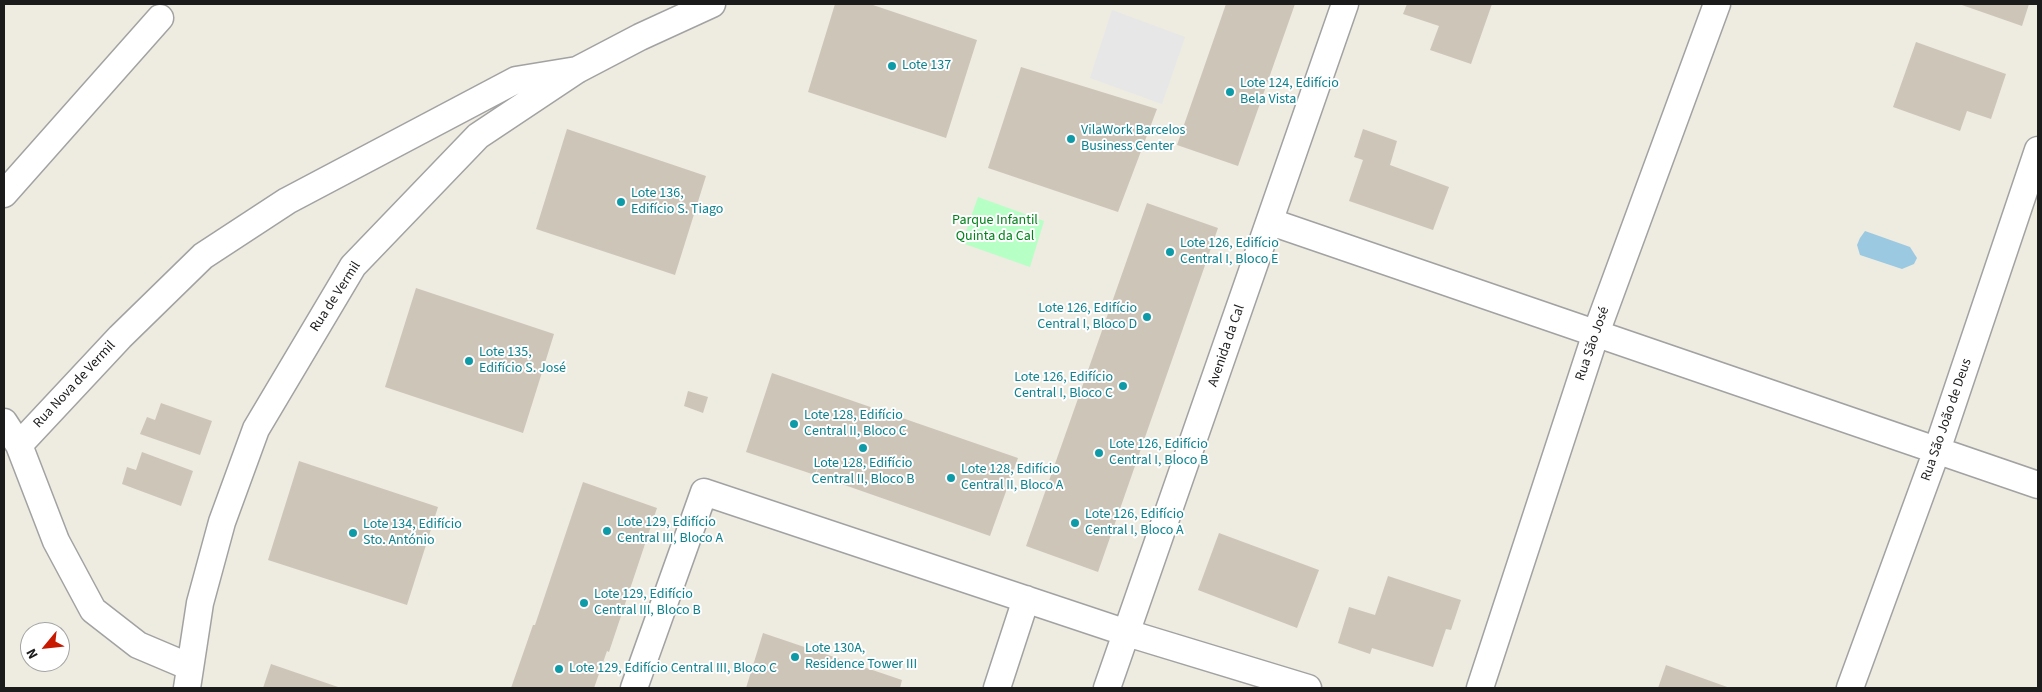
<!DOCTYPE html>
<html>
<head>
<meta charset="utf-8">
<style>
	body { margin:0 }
	#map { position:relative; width:2042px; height:692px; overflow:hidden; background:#eeebe0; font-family:"Source Sans 3",sans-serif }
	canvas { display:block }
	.frame { position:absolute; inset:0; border:5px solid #1b1b1b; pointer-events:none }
	.north { position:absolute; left:20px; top:622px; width:50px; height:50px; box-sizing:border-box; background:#fff; border:1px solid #a4a4a4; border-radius:50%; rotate:242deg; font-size:14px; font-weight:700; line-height:20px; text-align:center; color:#1b1b1b }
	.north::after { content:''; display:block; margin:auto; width:18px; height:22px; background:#c71800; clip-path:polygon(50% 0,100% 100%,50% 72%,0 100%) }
</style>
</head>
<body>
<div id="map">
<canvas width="2042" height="692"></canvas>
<div class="frame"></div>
<div class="north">N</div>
</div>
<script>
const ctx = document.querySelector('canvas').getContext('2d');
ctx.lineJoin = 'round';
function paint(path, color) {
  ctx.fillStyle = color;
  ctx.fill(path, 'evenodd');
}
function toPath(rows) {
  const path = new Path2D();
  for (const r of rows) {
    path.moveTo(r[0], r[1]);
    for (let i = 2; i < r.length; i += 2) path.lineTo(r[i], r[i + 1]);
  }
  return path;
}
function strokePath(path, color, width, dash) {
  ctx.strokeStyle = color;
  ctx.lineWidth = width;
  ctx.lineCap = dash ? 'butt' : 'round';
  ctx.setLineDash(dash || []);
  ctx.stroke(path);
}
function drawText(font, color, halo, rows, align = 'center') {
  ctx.font = font + ' "Source Sans 3",sans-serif';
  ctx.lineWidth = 4;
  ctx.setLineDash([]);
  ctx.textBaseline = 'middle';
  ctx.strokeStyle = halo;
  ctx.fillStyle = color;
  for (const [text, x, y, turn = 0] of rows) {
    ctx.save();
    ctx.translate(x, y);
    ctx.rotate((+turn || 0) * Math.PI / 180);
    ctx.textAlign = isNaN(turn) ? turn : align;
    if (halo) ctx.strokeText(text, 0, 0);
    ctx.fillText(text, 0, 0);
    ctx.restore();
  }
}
paint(toPath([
	[978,197,1044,221,1030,267,962,243]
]), '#b6ffc5');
paint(toPath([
	[1112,10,1185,37,1162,104,1090,78]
]), '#e7e7e7');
paint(toPath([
	[1865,231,1910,247,1917,258,1914,264,1902,269,1860,255,1857,245,1860,238]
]), '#9bc9e1');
paint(toPath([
	[835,4,870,4,977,40,946,138,808,92],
	[1226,4,1295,4,1238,166,1177,145],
	[1407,4,1492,4,1471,64,1430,50,1439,26,1403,14],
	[1959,4,2029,4,2022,26],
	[1916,42,2006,74,1991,119,1967,111,1960,131,1893,107],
	[1021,67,1157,109,1118,212,988,168],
	[567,129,706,176,675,275,536,229],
	[1363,129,1397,141,1390,165,1449,187,1433,230,1349,201,1363,160,1354,157],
	[1147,203,1218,228,1098,572,1026,546],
	[416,288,554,334,523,433,385,387],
	[772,373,1018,458,990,536,816,475,822,456,815,475,746,452],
	[688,391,708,397,703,413,684,406],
	[161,403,212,421,200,455,140,434,147,417,155,420],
	[142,452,193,471,181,506,122,484,127,467,136,470],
	[299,461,438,507,407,605,268,560],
	[583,482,657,508,609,652,607,651,594,688,511,688,533,625,535,625],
	[1219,533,1319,570,1297,628,1198,590],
	[1388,576,1461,600,1451,630,1446,629,1433,667,1372,648,1370,654,1338,643,1349,607,1375,615],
	[763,633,902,680,900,688,746,688],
	[271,664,341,688,263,688],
	[1666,665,1730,688,1658,688]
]), '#cec5b9');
const minor = toPath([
	[4,194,160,18],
	[1271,222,2038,485],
	[4,422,19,445],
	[190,667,138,645,93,610,56,541,19,445,120,337,203,256,287,201,516,80,577,70],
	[187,688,200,603,222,522,256,429,353,266,478,136,577,70,640,37,712,4],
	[634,688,704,492,1127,633,1308,688],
	[997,688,1026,599],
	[1107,688,1345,4],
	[1480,688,1596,333,1717,4],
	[1850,688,1937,450,2038,150]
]);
strokePath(minor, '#a2a2a2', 29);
strokePath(minor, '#fff', 26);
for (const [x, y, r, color] of [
	[892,66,5,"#0f9aa8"],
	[1230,92,5,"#0f9aa8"],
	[1071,139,5,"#0f9aa8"],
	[621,202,5,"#0f9aa8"],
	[1170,252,5,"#0f9aa8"],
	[1147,317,5,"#0f9aa8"],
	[469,361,5,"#0f9aa8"],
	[1123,386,5,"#0f9aa8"],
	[794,424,5,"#0f9aa8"],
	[863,448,5,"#0f9aa8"],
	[1099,453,5,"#0f9aa8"],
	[951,478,5,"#0f9aa8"],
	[1075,523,5,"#0f9aa8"],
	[607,531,5,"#0f9aa8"],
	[353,533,5,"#0f9aa8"],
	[584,603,5,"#0f9aa8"],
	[795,657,5,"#0f9aa8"],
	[559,669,5,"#0f9aa8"]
]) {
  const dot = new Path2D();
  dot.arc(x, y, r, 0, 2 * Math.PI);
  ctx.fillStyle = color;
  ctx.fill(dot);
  strokePath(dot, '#fff', 2);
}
drawText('14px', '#0d838f', '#fff', [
	["Lote 137",902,66],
	["Lote 124, Edifício",1240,84],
	["Bela Vista",1240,100],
	["VilaWork Barcelos",1081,131],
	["Business Center",1081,147],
	["Lote 136,",631,194],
	["Edifício S. Tiago",631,210],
	["Lote 126, Edifício",1180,244],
	["Central I, Bloco E",1180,260],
	["Lote 126, Edifício",1137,309,"right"],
	["Central I, Bloco D",1137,325,"right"],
	["Lote 135,",479,353],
	["Edifício S. José",479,369],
	["Lote 126, Edifício",1113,378,"right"],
	["Central I, Bloco C",1113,394,"right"],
	["Lote 128, Edifício",804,416],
	["Central II, Bloco C",804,432],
	["Lote 126, Edifício",1109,445],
	["Central I, Bloco B",1109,461],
	["Lote 128, Edifício",863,464,"center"],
	["Central II, Bloco B",863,480,"center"],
	["Lote 128, Edifício",961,470],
	["Central II, Bloco A",961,486],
	["Lote 126, Edifício",1085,515],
	["Central I, Bloco A",1085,531],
	["Lote 129, Edifício",617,523],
	["Central III, Bloco A",617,539],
	["Lote 134, Edifício",363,525],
	["Sto. António",363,541],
	["Lote 129, Edifício",594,595],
	["Central III, Bloco B",594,611],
	["Lote 130A,",805,649],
	["Residence Tower III",805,665],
	["Lote 129, Edifício Central III, Bloco C",569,669]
], 'left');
drawText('14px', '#01821b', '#fff', [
	["Parque Infantil",995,221],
	["Quinta da Cal",995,237]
]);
drawText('14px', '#1b1b1b', '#fff', [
	["Rua de Vermil",336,297,-57],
	["Rua São José",1593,344,-71],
	["Avenida da Cal",1227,346,-71],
	["Rua Nova de Vermil",75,385,-47],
	["Rua São João de Deus",1947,420,-71]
]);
</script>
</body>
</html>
